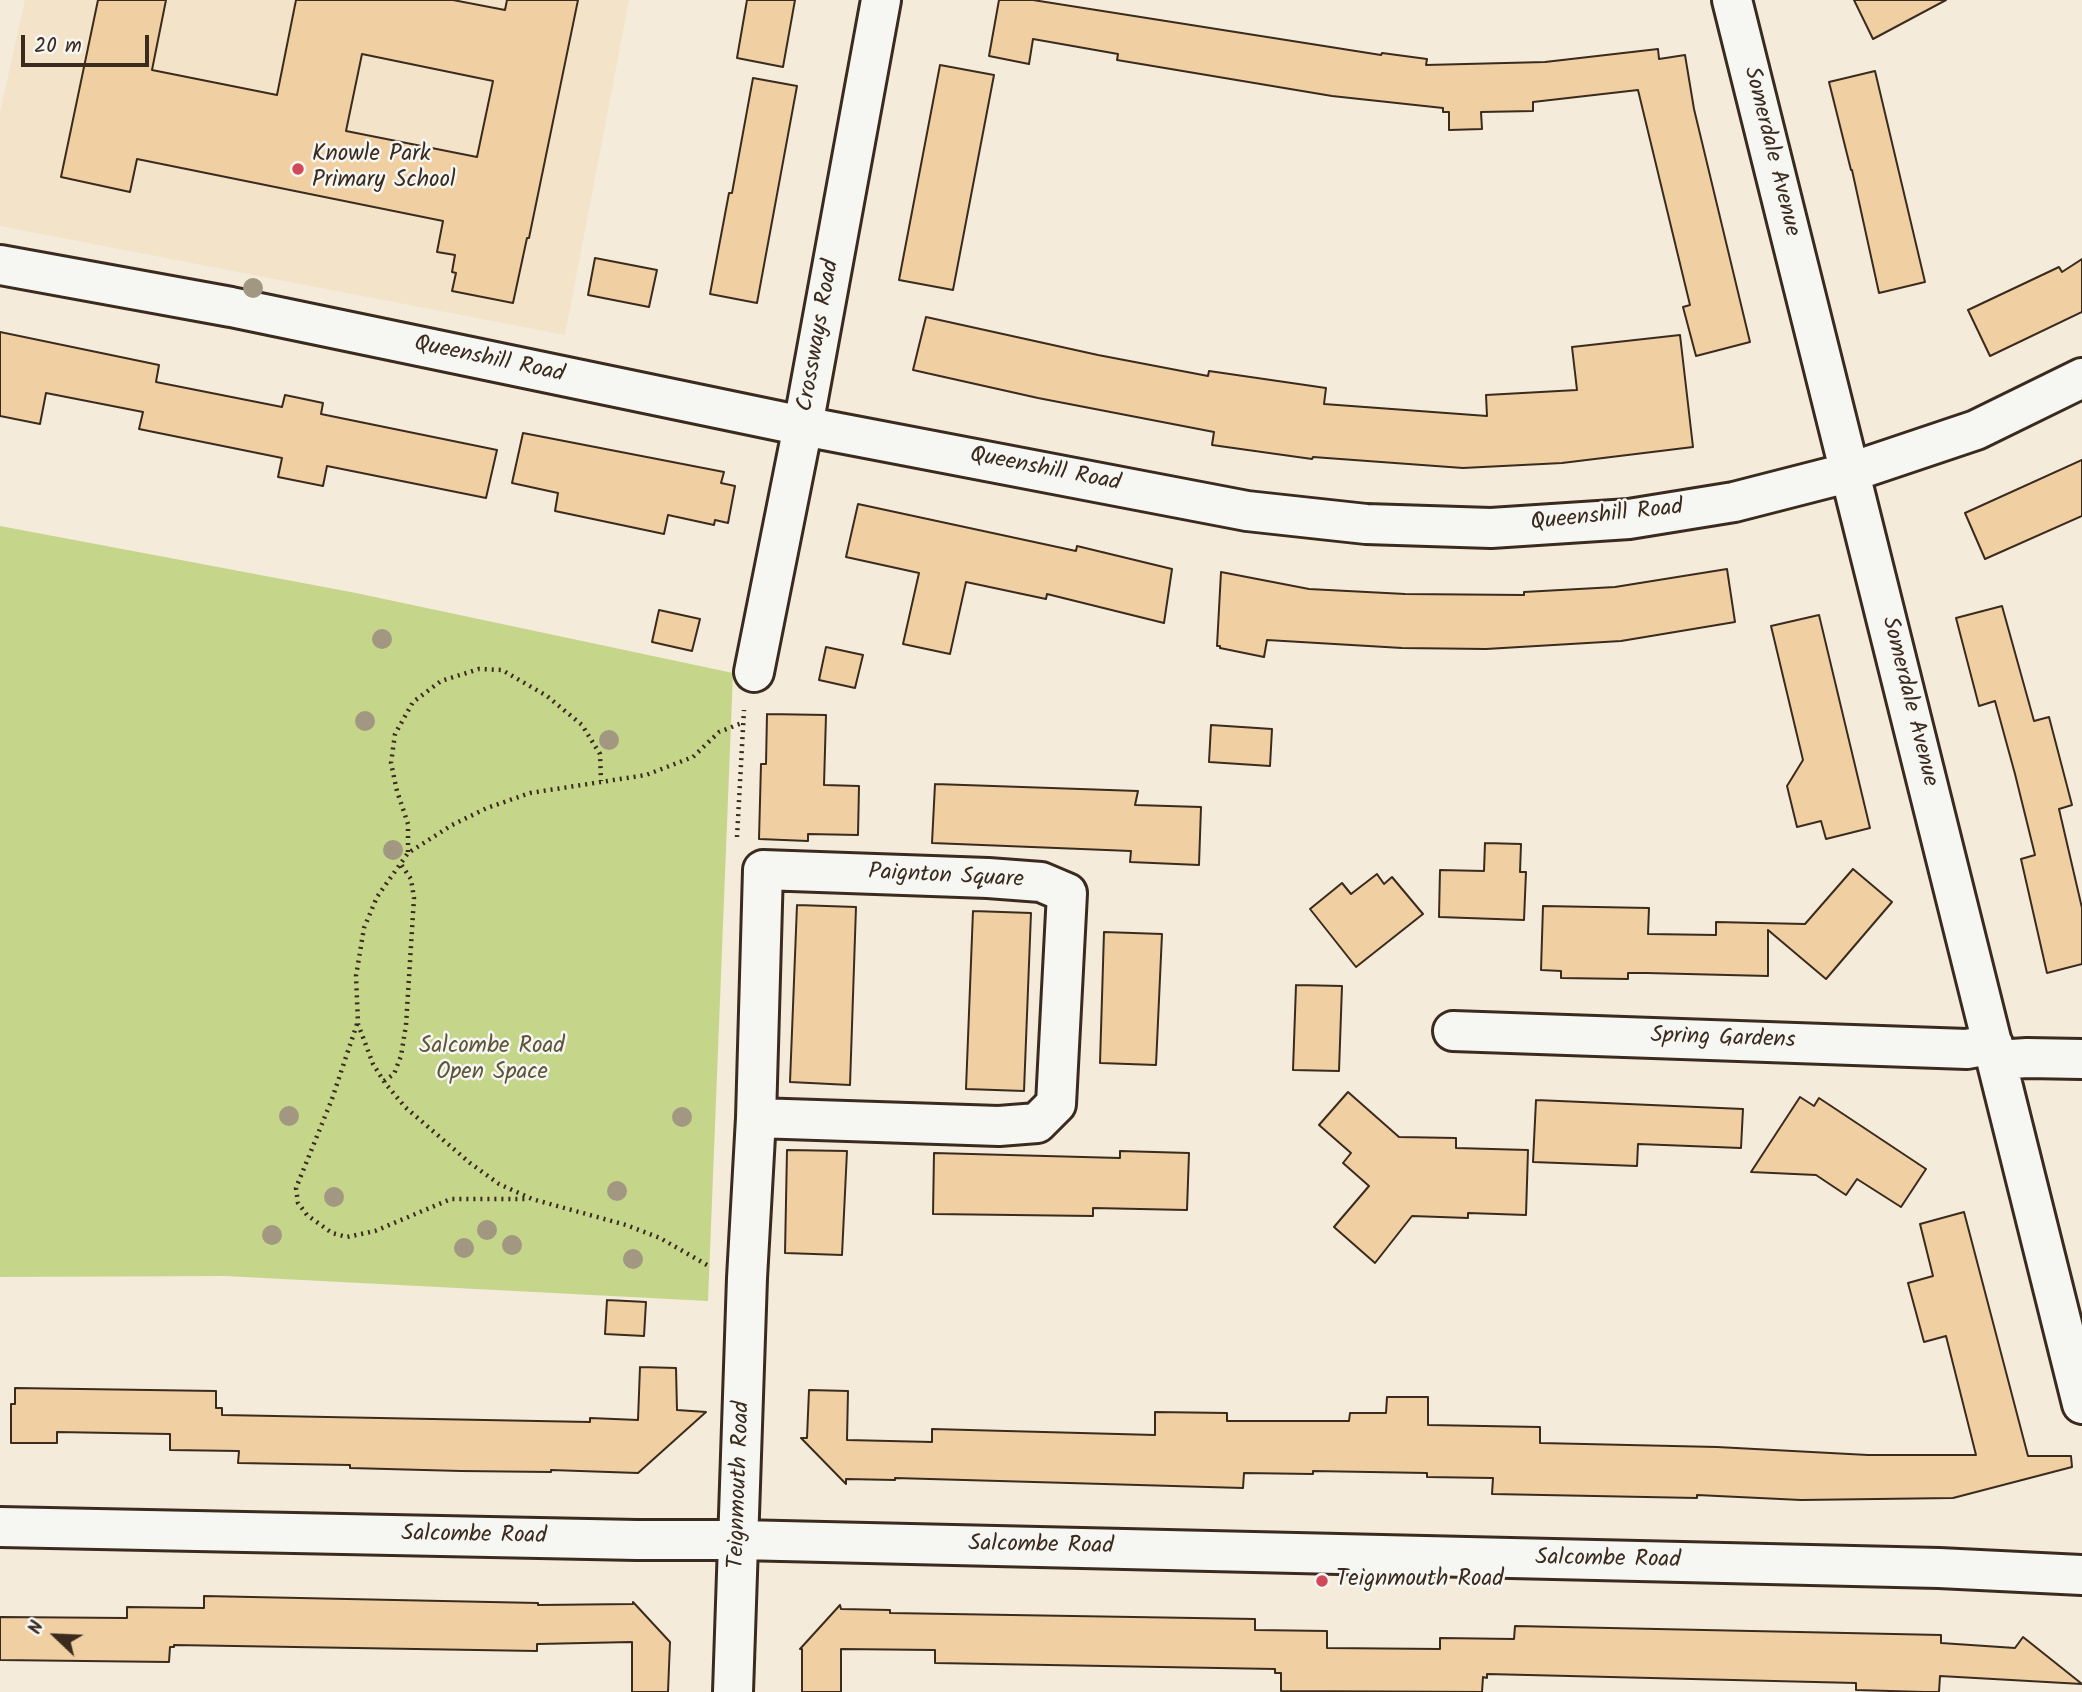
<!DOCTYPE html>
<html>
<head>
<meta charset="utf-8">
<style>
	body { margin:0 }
	#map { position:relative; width:2082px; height:1692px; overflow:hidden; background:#f4ebda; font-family:Kalam,sans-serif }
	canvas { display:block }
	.north { position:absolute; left:21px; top:1601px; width:70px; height:70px; -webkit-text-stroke:5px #f6f6f2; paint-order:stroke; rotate:293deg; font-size:19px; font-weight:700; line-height:28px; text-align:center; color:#3b2a1e }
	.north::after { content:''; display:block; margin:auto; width:24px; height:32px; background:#3b2a1e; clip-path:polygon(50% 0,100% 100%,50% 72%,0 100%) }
	.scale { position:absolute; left:21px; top:35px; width:128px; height:32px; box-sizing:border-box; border:4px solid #3b2a1e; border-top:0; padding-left:9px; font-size:21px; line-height:24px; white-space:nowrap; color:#3b2a1e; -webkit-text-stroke:5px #f6f6f2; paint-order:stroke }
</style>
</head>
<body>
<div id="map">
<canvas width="2082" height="1692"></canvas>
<div class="north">N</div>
<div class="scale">20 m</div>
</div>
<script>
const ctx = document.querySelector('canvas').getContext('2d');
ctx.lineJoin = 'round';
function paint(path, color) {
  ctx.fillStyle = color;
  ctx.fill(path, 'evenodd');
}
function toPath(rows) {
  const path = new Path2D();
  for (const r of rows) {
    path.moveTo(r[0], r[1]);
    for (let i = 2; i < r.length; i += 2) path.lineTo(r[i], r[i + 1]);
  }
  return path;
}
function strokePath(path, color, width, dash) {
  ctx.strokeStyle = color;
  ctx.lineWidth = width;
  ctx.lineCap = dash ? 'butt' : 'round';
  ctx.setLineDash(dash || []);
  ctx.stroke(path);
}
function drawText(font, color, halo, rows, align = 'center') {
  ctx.font = font + ' Kalam,sans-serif';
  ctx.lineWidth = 5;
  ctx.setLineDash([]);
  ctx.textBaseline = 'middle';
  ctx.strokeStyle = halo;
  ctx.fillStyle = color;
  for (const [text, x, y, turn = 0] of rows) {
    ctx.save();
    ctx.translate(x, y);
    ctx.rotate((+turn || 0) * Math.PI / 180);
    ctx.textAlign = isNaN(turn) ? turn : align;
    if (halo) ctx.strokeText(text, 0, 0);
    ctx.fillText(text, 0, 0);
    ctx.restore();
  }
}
paint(toPath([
	[25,0,629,0,565,335,0,226,0,113]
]), '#f3e3c9');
paint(toPath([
	[0,526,356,593,733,673,708,1301,225,1276,0,1277]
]), '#c5d68b');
const building = toPath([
	[98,0,166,0,152,70,277,95,296,0,453,0,505,10,507,0,578,0,529,238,527,238,513,303,452,291,456,273,452,272,455,255,437,252,443,221,137,159,130,192,61,177,98,0],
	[362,54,493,81,477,157,346,131,362,54],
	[747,0,795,0,783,67,737,58,747,0],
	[999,0,1033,0,1381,55,1382,53,1427,59,1426,65,1545,62,1658,49,1659,59,1685,55,1694,109,1750,342,1696,356,1683,307,1690,305,1638,90,1533,102,1533,111,1481,112,1482,129,1449,130,1449,112,1443,112,1443,108,1332,96,1117,60,1118,54,1033,39,1029,64,989,56,999,0],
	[1854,0,1946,0,1873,39,1854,0],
	[940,65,994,75,953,290,899,280,940,65],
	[1875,71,1925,282,1879,293,1852,170,1851,170,1829,82,1875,71],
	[753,78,797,86,757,303,710,294,729,193,732,193,753,78],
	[595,258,657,270,649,307,588,295,595,258],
	[2082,259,2082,312,1990,356,1968,310,2059,267,2062,272,2082,259],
	[926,317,1098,355,1208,376,1209,371,1326,388,1324,404,1487,416,1486,395,1577,390,1572,347,1680,335,1693,447,1562,463,1463,468,1313,457,1312,459,1212,445,1214,432,1038,398,913,370,926,317],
	[0,332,159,365,156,382,282,407,285,395,323,403,321,414,497,450,486,498,327,466,323,486,278,477,282,458,139,429,143,412,46,393,40,424,0,416,0,332],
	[523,433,724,472,721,483,735,486,728,523,715,520,714,525,668,515,664,534,555,511,558,493,512,483,523,433],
	[2082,460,2082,516,1985,559,1965,513,2082,460],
	[858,504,1076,551,1077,546,1172,569,1164,623,1047,594,1046,599,966,582,950,654,903,644,919,573,846,557,858,504],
	[1727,569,1735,622,1621,641,1486,649,1402,648,1267,640,1264,657,1220,648,1220,646,1217,646,1221,572,1309,589,1405,594,1524,595,1524,592,1615,587,1727,569],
	[2002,606,2034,721,2049,717,2072,805,2059,809,2082,908,2082,964,2047,973,2021,859,2035,855,2015,774,1995,701,1979,706,1956,618,2002,606],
	[659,610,700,619,692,651,652,642,659,610],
	[1819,615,1870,828,1826,839,1821,821,1797,827,1787,786,1803,760,1771,626,1819,615],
	[826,647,863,655,855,688,819,680,826,647],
	[767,714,826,715,824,785,859,786,858,835,808,834,808,841,759,839,761,764,766,764,767,714],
	[1211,725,1272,729,1270,766,1209,762,1211,725],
	[935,784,1138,791,1135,805,1201,807,1199,865,1130,862,1131,851,932,843,935,784],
	[1485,843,1521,844,1520,872,1526,872,1524,920,1439,917,1440,870,1484,871,1485,843],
	[1853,869,1892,902,1826,979,1768,930,1768,976,1647,973,1628,973,1628,979,1561,978,1561,971,1541,970,1543,906,1649,908,1648,934,1716,935,1716,922,1805,924,1853,869],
	[1377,874,1384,884,1392,877,1423,914,1356,967,1310,909,1342,883,1351,894,1377,874],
	[797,905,856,907,850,1085,790,1082,797,905],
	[973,911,1031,913,1024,1091,966,1089,973,911],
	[1104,932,1162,934,1156,1065,1100,1063,1104,932],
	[1296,985,1342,986,1339,1071,1293,1070,1296,985],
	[1348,1092,1399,1137,1456,1138,1456,1148,1528,1150,1526,1215,1468,1213,1468,1218,1412,1216,1375,1263,1334,1227,1369,1186,1343,1163,1351,1153,1319,1125,1348,1092],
	[1800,1097,1814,1106,1819,1098,1926,1169,1901,1207,1857,1179,1846,1195,1816,1175,1751,1172,1800,1097],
	[1536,1100,1743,1109,1741,1148,1638,1144,1637,1166,1533,1162,1536,1100],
	[787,1150,847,1151,842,1255,785,1253,787,1150],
	[1120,1151,1189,1153,1187,1210,1093,1208,1093,1216,933,1214,934,1153,1120,1158,1120,1151],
	[1964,1212,2028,1456,2071,1456,2072,1467,1953,1498,1801,1500,1697,1495,1697,1498,1492,1494,1493,1478,1427,1477,1427,1473,1313,1471,1313,1474,1244,1473,1243,1488,895,1478,895,1480,846,1479,846,1484,801,1438,807,1438,809,1390,848,1391,847,1440,932,1442,932,1429,1155,1435,1155,1412,1227,1413,1227,1421,1349,1421,1350,1413,1386,1413,1387,1397,1428,1397,1428,1425,1540,1427,1540,1443,1717,1447,1868,1455,1976,1455,1946,1336,1924,1342,1908,1283,1933,1276,1920,1224,1964,1212],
	[607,1300,646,1302,644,1336,605,1334,607,1300],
	[640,1367,676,1368,677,1410,706,1412,638,1473,551,1470,551,1472,461,1471,350,1468,350,1465,238,1463,239,1451,170,1450,170,1434,57,1432,57,1443,11,1443,11,1404,15,1404,15,1388,216,1391,216,1408,222,1408,222,1415,590,1422,590,1418,638,1420,640,1367],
	[204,1596,538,1603,538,1605,633,1604,633,1602,670,1642,668,1692,632,1692,632,1642,537,1644,537,1651,174,1645,174,1647,170,1647,169,1662,0,1660,0,1617,127,1618,127,1607,204,1608,204,1596],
	[840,1605,841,1609,890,1610,890,1613,1255,1619,1255,1630,1327,1631,1327,1648,1440,1649,1440,1638,1514,1639,1515,1626,1941,1635,1941,1643,2015,1648,2023,1637,2082,1684,1940,1676,1939,1692,1924,1692,1856,1690,1856,1683,1487,1674,1487,1678,1483,1677,1482,1692,1281,1691,1281,1673,1275,1673,1275,1669,935,1663,935,1650,841,1649,841,1692,802,1692,802,1649,800,1649,840,1605]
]);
paint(building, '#f0d0a2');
strokePath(building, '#3b2a1e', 2);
const minor = toPath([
	[1732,0,2082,1404],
	[0,265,231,307,803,426,1247,511,1366,524,1491,528,1629,519,1734,502,1851,472,1976,430,2082,378],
	[754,672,803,426,881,0],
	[1453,1031,1967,1049,1993,1044],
	[1997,1060,2027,1058,2082,1059],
	[0,1527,637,1540,739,1540,1939,1568,2082,1575],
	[733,1692,747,1278,756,1118,999,1126,1037,1123,1056,1104,1067,893,1041,882,988,878,763,870,756,1118]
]);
strokePath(minor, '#3b2a1e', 44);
strokePath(toPath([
	[737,837,744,710],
	[408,852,408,824,397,791,391,763,395,734,413,702,441,681,479,669,502,670,547,696,582,725,600,754,601,781],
	[357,1024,332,1099,296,1188,298,1203,307,1215,332,1233,347,1237,375,1231,451,1199,528,1199],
	[384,1081,394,1074,401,1056,406,1025,414,898,411,879,400,863],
	[707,1265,660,1238,626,1225,532,1199,499,1184,470,1163,405,1107,385,1083,373,1064,358,1024,356,976,364,928,377,897,408,853,452,825,487,808,530,793,646,775,693,757,719,732,742,723]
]), '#3b2a1e', 4.5, [2, 5]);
strokePath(minor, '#f6f6f2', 38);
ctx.fillStyle = '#a29881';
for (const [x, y] of [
	[253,288],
	[382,639],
	[365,721],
	[609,740],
	[393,850],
	[289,1116],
	[682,1117],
	[617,1191],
	[334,1197],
	[487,1230],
	[272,1235],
	[512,1245],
	[464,1248],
	[633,1259]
]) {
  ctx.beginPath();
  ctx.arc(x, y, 10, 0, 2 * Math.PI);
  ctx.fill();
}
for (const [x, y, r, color] of [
	[298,169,7,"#d1495b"],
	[1322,1581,7,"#d1495b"]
]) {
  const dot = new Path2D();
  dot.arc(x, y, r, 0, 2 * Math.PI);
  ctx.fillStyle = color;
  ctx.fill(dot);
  strokePath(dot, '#f6f6f2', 2.5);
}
drawText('23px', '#3b2a1e', '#f6f6f2', [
	["Somerdale Avenue",1770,152,76],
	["Crossways Road",820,336,-80],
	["Queenshill Road",489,361,12],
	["Queenshill Road",1045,471,11],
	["Queenshill Road",1607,517,-6],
	["Somerdale Avenue",1908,702,76],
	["Paignton Square",946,878,3],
	["Spring Gardens",1723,1040,2],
	["Teignmouth Road",741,1485,-88],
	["Salcombe Road",474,1537,1],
	["Salcombe Road",1041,1547,1],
	["Salcombe Road",1608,1561,1]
]);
drawText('23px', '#3b2a1e', '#f6f6f2', [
	["Knowle Park",312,156],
	["Primary School",312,182],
	["Teignmouth Road",1336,1581]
], 'left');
drawText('23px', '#5e5539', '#f6f6f2', [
	["Salcombe Road",492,1048],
	["Open Space",492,1074]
]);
</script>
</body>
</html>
